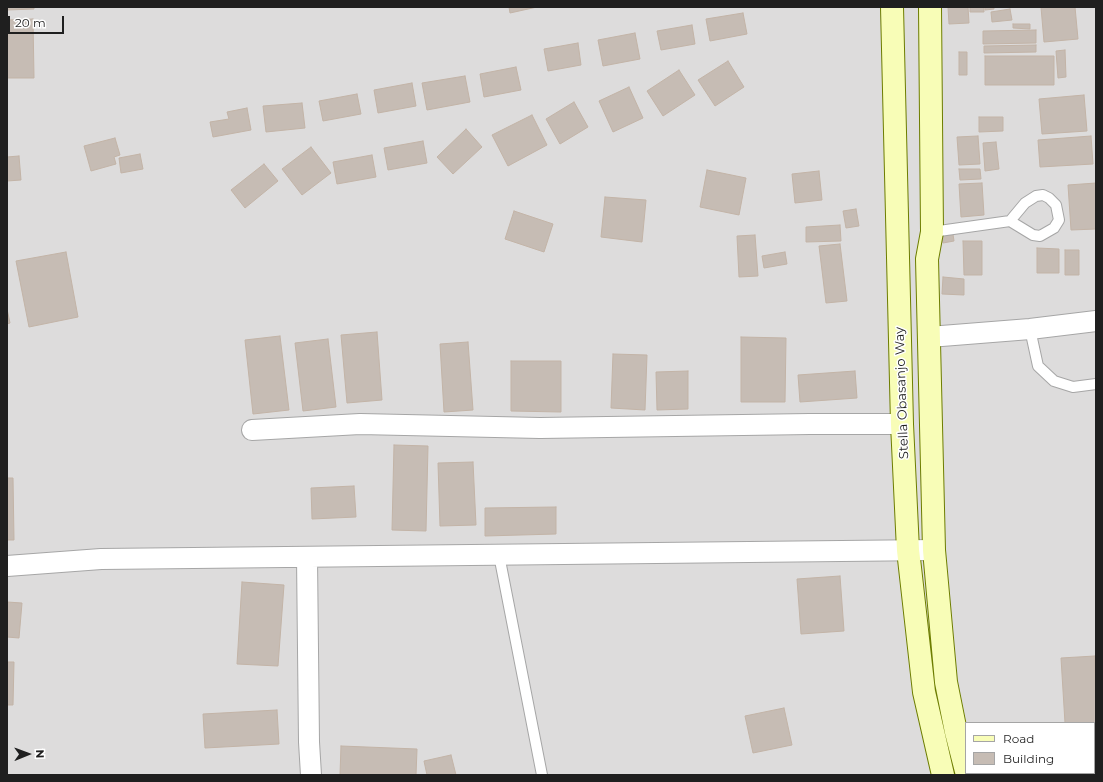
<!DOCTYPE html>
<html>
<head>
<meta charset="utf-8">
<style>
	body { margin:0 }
	#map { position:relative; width:1103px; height:782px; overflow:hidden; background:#f1ede5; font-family:Montserrat,sans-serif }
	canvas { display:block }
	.frame { position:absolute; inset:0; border:8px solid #1f1f1f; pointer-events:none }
	.legend { position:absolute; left:965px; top:722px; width:130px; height:52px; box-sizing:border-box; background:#fff; border:1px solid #a5a5a5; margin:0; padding:5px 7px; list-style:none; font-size:12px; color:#1f1f1f }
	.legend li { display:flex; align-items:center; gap:8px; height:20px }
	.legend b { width:20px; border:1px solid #a5a5a5 }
	.north { position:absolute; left:8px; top:734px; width:40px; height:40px; -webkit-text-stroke:3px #fff; paint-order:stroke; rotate:89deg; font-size:11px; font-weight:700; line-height:16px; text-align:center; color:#1f1f1f }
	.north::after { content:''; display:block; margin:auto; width:14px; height:18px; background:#1f1f1f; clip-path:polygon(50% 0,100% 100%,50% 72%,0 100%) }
	.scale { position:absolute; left:8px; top:16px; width:56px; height:18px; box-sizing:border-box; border:2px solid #1f1f1f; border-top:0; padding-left:5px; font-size:12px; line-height:14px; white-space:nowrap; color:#1f1f1f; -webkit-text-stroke:3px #fff; paint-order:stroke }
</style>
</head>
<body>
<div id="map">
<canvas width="1103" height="782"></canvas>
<div class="frame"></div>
<ul class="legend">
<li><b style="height:5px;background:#f8fdb7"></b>Road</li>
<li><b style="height:11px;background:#c6bcb4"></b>Building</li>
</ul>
<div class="north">N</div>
<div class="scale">20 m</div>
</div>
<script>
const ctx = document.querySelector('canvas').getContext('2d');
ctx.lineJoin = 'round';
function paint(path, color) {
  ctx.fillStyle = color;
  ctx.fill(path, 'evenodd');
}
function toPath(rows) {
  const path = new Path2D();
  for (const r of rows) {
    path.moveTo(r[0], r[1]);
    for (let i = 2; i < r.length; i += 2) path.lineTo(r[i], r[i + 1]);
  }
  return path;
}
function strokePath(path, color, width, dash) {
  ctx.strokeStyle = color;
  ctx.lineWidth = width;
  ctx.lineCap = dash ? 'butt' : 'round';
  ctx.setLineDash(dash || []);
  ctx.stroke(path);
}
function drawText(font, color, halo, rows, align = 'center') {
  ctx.font = font + ' Montserrat,sans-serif';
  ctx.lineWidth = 3;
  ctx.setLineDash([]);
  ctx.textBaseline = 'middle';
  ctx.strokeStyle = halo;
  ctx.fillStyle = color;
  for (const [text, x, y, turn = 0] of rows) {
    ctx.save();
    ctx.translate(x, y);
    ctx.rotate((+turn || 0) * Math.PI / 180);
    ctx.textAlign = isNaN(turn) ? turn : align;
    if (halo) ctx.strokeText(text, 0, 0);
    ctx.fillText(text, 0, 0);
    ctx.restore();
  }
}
paint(toPath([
	[7,7,1096,7,1096,775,7,775],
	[966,723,1094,723,1094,773,966,773]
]), '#dddcdc');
const building = toPath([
	[7,7,34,7,34,9,7,10,7,7],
	[509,7,537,7,510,13,509,7],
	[948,7,968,7,969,23,949,24,948,7],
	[970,7,984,7,984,12,970,12,970,7],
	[985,7,994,7,994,9,985,10,985,7],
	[1041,7,1075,7,1078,39,1044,42,1041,7],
	[1010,9,1012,20,992,22,991,12,1010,9],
	[743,13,747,34,710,41,706,19,743,13],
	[33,19,34,78,7,78,8,20,33,19],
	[1013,24,1030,24,1030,29,1013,28,1013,24],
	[692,25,695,44,661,50,657,31,692,25],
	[1036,30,1036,43,983,44,983,31,1036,30],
	[635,33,640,59,603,66,598,40,635,33],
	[578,43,581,65,548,71,544,49,578,43],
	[1036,45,1036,52,984,53,984,46,1036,45],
	[1065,50,1066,77,1058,78,1056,51,1065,50],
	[959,52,967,52,967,75,959,75,959,52],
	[985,56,1054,56,1054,85,985,85,985,56],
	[728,61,744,87,715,106,698,80,728,61],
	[516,67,521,90,484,97,480,74,516,67],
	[679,70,695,95,663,116,647,91,679,70],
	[465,76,470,102,427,110,422,83,465,76],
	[412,83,416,106,378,113,374,90,412,83],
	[629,87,643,118,613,132,599,101,629,87],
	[357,94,361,114,323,121,319,101,357,94],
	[1084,95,1087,131,1042,134,1039,99,1084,95],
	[574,102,588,127,560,144,546,119,574,102],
	[302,103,305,128,266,132,263,106,302,103],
	[247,108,251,130,213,137,210,122,229,119,227,112,247,108],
	[532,115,547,145,508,166,492,135,532,115],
	[979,117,1003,117,1003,131,979,132,979,117],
	[466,129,482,147,453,174,437,157,466,129],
	[978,136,980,164,959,165,957,137,978,136],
	[1091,136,1093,164,1040,167,1038,140,1091,136],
	[115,138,120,155,114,157,116,164,91,171,84,146,115,138],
	[423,141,427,163,388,170,384,148,423,141],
	[996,142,999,169,985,171,983,143,996,142],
	[311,147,331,173,302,195,282,169,311,147],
	[140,154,143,169,121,173,119,158,140,154],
	[372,155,376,177,337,184,333,162,372,155],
	[19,156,21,180,7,181,7,157,19,156],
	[264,164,278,181,245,208,231,190,264,164],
	[959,169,980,169,981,179,960,180,959,169],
	[707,170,746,178,739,215,700,207,707,170],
	[819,171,822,200,795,203,792,174,819,171],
	[982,183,984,215,961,217,959,184,982,183],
	[1096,183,1096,229,1071,230,1068,185,1096,183],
	[605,197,646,200,642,242,601,237,605,197],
	[856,209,859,226,846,228,843,211,856,209],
	[514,211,553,224,544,252,505,239,514,211],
	[840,225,841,241,806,242,806,227,840,225],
	[953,234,954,241,943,243,942,236,953,234],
	[755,235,758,276,739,277,737,236,755,235],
	[963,241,982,241,982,275,964,275,963,241],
	[840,244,847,301,826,303,819,246,840,244],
	[1037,248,1059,249,1059,273,1037,273,1037,248],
	[1065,250,1079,250,1079,275,1065,275,1065,250],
	[66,252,78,317,29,327,16,261,66,252],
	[785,252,787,264,764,268,762,256,785,252],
	[943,277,964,279,964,295,942,294,943,277],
	[7,309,10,323,7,324,7,309],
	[377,332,382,400,347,403,341,335,377,332],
	[280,336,289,410,253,414,245,340,280,336],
	[741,337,786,338,785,402,741,402,741,337],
	[328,339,336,407,303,411,295,343,328,339],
	[468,342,473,410,444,412,440,344,468,342],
	[613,354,647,355,645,410,611,408,613,354],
	[511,361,561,361,561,412,511,411,511,361],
	[688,371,688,409,657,410,656,372,688,371],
	[855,371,857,398,800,402,798,375,855,371],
	[394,445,428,446,426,531,392,530,394,445],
	[473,462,476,525,440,526,438,463,473,462],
	[7,478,13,478,14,540,7,540,7,478],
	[354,486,356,517,312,519,311,488,354,486],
	[556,507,556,534,485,536,485,508,556,507],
	[840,576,844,631,801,634,797,579,840,576],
	[242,582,284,585,278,666,237,664,242,582],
	[7,602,22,603,19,638,7,637,7,602],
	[1095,656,1096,739,1094,739,1094,723,1065,723,1061,658,1095,656],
	[7,662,14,662,13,705,7,705,7,662],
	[784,708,792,745,753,753,745,716,784,708],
	[277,710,279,744,205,748,203,714,277,710],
	[341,746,417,749,416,775,340,775,341,746],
	[451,755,456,775,427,775,424,761,451,755]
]);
paint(building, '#c6bcb4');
strokePath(building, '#c3b4a7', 1);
const lane = toPath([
	[932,232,1010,221,1025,203,1036,196,1043,195,1049,198,1056,205,1059,220,1054,228,1040,236,1033,235,1010,221],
	[1030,329,1038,366,1054,381,1073,387,1096,384],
	[499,555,542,775]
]);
const street = toPath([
	[929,337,1030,329,1096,321],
	[252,430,360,424,540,428,810,424,902,424],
	[307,557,309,742,311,775],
	[7,566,101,559,934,550]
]);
const secondary = toPath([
	[892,7,902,424,908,550,924,692,943,775],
	[930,7,932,232,927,259,934,550,946,682,956,732,966,771]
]);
strokePath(lane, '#a6a6a6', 12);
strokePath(street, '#a6a6a6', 22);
strokePath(secondary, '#6d7d00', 24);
strokePath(lane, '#fff', 10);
strokePath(street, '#fff', 20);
strokePath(secondary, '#f8fdb7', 22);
drawText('13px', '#1f1f1f', '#fff', [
	["Stella Obasanjo Way",902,393,-92]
]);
</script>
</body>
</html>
